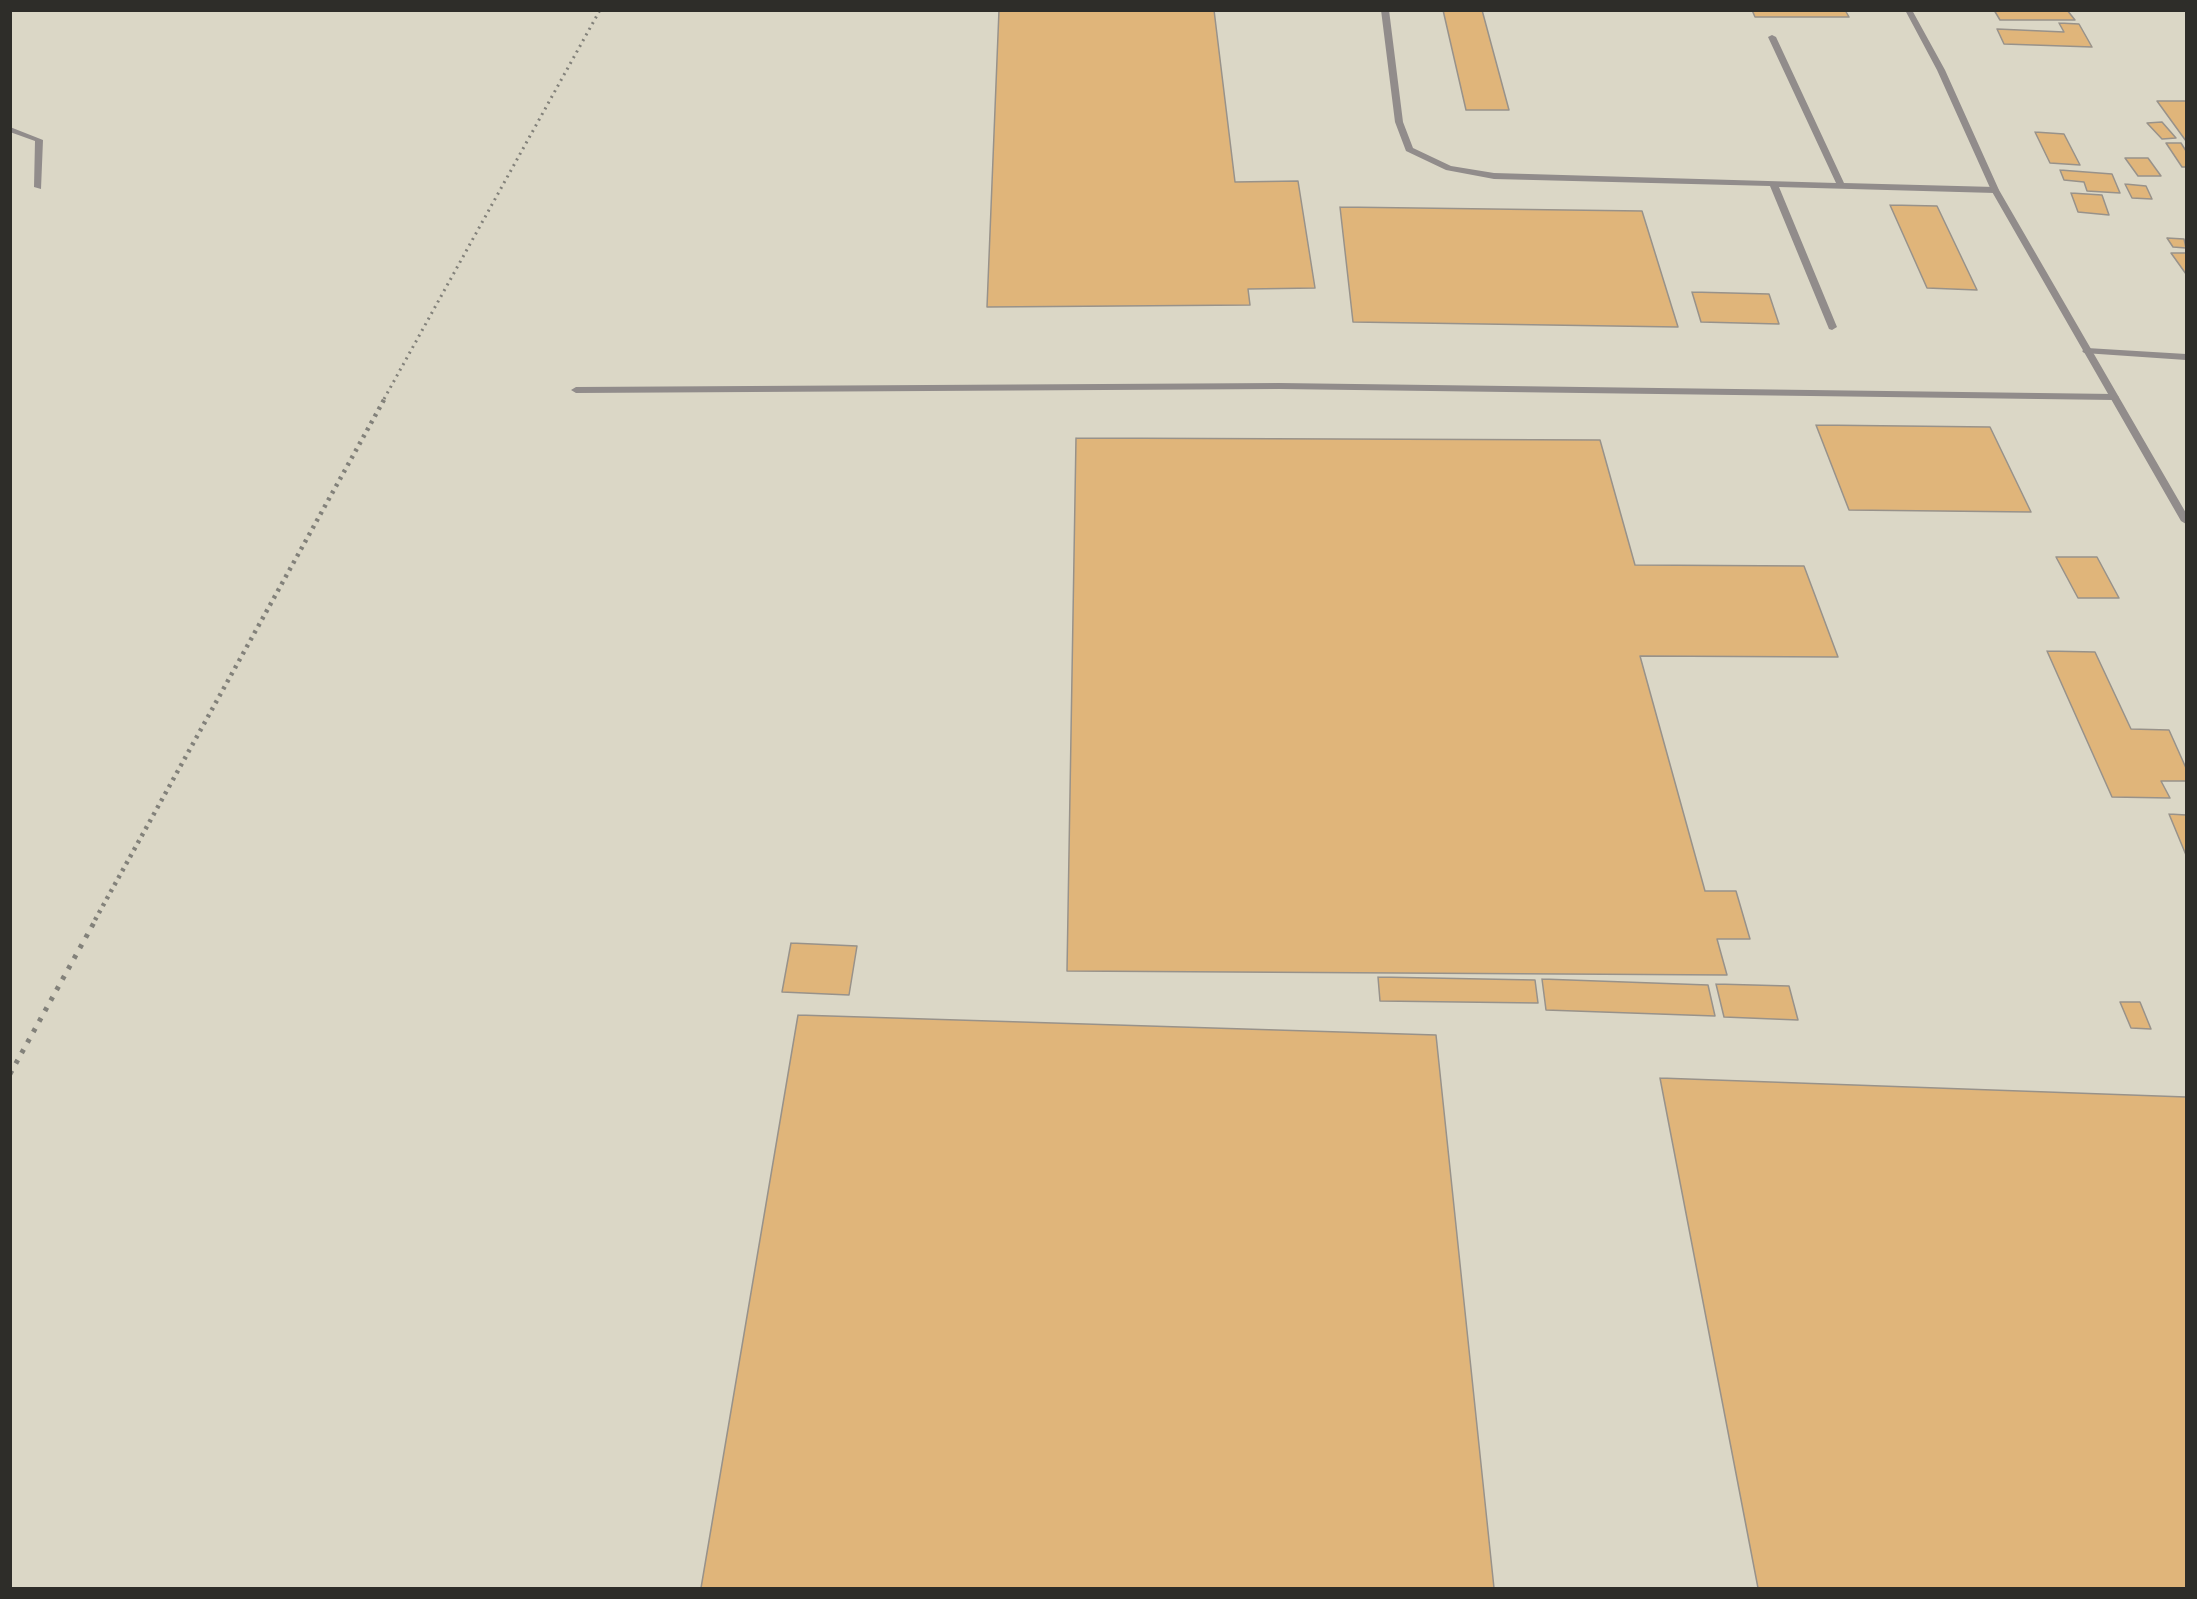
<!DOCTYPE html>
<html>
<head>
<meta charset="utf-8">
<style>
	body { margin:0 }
	#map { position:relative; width:2197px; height:1599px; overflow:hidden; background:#e3e1d7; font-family:"Public Sans",sans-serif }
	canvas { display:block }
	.frame { position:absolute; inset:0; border:12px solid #2e2d29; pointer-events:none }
</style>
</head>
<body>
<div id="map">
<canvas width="2197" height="1599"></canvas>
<div class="frame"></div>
</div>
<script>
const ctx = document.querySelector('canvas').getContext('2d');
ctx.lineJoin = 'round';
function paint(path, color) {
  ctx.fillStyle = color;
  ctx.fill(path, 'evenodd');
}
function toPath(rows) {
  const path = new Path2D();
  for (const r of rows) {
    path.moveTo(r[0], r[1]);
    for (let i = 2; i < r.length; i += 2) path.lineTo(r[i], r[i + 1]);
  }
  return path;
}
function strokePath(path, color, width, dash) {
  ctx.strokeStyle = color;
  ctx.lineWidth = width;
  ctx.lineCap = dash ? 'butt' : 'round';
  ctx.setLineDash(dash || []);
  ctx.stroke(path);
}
paint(toPath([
	[11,11,2186,11,2186,1588,11,1588]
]), '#dbd7c6');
const building = toPath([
	[999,10,1214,10,1235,182,1298,181,1315,288,1248,289,1250,305,987,307,999,10],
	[1443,10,1482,10,1509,110,1466,110,1443,10],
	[1752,10,1845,10,1849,17,1755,17,1752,10],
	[1994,10,2067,10,2075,20,2000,20,1994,10],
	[2059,23,2079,24,2092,47,2004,44,1997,29,2064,32,2059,23],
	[2157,101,2186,101,2186,141,2157,101],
	[2162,122,2176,138,2162,139,2147,123,2162,122],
	[2035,132,2064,134,2080,165,2050,163,2035,132],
	[2166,143,2181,143,2186,151,2186,167,2182,167,2166,143],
	[2125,158,2148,158,2161,176,2138,176,2125,158],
	[2060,170,2112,174,2120,193,2087,191,2084,182,2064,180,2060,170],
	[2125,184,2146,186,2152,199,2132,198,2125,184],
	[2071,193,2102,195,2109,215,2078,212,2071,193],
	[1890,205,1937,206,1977,290,1927,288,1890,205],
	[1340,207,1642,211,1678,327,1353,322,1340,207],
	[2167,238,2184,239,2186,248,2173,247,2167,238],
	[2171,253,2186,253,2186,274,2171,253],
	[1692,292,1769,294,1779,324,1701,322,1692,292],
	[1816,425,1990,427,2031,512,1849,510,1816,425],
	[1076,438,1600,440,1635,565,1804,566,1838,657,1640,656,1705,891,1736,891,1750,939,1717,939,1727,975,1067,971,1076,438],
	[2056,557,2097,557,2119,598,2078,598,2056,557],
	[2047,651,2095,652,2131,729,2169,730,2186,768,2186,781,2161,781,2170,798,2112,797,2047,651],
	[2169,814,2186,815,2186,855,2169,814],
	[791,943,857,946,849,995,782,992,791,943],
	[1378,977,1535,980,1538,1003,1380,1001,1378,977],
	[1542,979,1708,985,1715,1016,1546,1010,1542,979],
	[1716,984,1789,986,1798,1020,1724,1017,1716,984],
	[2120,1002,2140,1002,2151,1029,2131,1028,2120,1002],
	[798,1015,1436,1035,1494,1588,701,1588,798,1015],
	[1660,1078,2186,1097,2186,1588,1758,1588,1660,1078]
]);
paint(building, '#e0b57a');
strokePath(building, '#98928a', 1.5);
paint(toPath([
	[1381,10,1389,10,1403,122,1413,148,1451,166,1494,173,1836,183,1768,37,1772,35,1776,37,1844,183,1995,187,1999,190,1995,193,1779,187,1837,327,1832,330,1829,329,1770,186,1494,179,1446,170,1406,151,1395,122,1381,10],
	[10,127,43,140,41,189,34,187,35,141,10,132,10,127],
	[2087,348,2186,354,2186,360,2084,353,2082,351,2087,348],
	[1279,383,2114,394,2119,397,2114,400,1279,389,576,393,571,390,576,387,1279,383]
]), '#918c8b');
paint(toPath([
	[1905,10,1912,10,1945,70,1999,190,2186,513,2186,524,2181,521,1991,190,1937,70,1905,10]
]), '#918c8b');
strokePath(toPath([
	[384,399,600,10]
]), '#82817a', 3, [2, 4.5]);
strokePath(toPath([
	[95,920,385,398]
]), '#82817a', 4.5, [3, 5]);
strokePath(toPath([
	[10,1074,96,919]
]), '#82817a', 5, [4, 8]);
</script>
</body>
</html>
